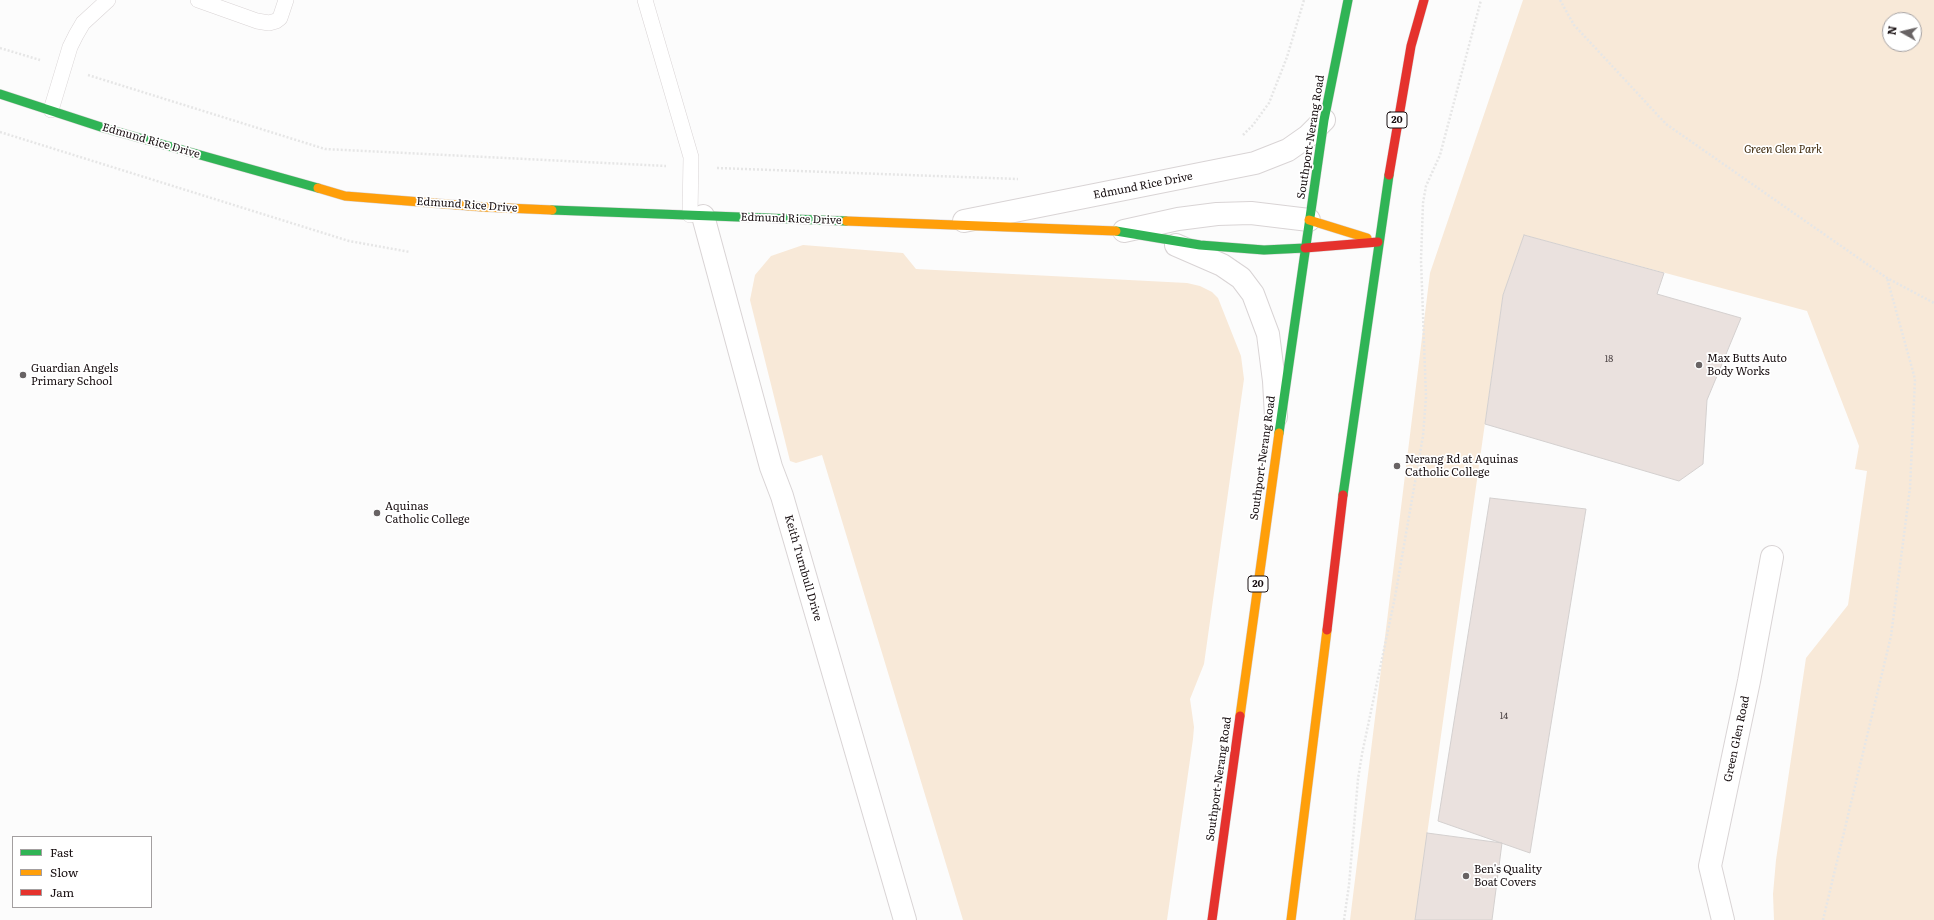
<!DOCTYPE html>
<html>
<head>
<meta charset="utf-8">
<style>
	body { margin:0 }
	#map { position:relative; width:1934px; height:920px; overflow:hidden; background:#fcfcfc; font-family:Literata,serif }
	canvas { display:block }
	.legend { position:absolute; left:12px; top:836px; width:140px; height:72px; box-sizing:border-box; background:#fff; border:1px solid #a39fa0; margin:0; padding:5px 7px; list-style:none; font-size:12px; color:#191012 }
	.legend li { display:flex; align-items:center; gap:8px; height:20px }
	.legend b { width:20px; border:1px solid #a39fa0 }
	.north { position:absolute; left:1882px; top:12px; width:40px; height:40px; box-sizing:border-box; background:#fff; border:1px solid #a39fa0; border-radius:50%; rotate:278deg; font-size:11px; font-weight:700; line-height:16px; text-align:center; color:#191012 }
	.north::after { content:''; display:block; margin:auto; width:14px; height:18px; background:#686364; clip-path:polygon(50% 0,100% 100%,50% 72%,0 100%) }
</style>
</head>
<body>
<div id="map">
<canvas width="1934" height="920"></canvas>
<ul class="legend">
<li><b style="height:5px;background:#30b455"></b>Fast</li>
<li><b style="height:5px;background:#ff9f0a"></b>Slow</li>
<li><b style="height:5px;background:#e5322d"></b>Jam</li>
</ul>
<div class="north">N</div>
</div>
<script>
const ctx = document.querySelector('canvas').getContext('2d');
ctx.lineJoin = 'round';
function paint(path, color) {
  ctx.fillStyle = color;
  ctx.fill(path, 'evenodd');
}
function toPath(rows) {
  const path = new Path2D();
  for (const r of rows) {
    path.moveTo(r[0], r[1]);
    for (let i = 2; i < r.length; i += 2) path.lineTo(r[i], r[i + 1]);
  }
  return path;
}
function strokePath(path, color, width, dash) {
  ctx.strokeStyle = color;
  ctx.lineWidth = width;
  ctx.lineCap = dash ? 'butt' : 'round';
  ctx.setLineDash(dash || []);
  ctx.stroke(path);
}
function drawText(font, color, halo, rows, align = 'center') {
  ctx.font = font + ' Literata,serif';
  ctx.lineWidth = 3.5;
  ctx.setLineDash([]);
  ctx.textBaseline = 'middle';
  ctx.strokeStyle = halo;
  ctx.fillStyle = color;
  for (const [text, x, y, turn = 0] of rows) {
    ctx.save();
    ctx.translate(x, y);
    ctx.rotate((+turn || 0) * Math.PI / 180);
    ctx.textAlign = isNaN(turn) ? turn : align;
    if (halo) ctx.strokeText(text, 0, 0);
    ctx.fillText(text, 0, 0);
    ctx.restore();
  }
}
paint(toPath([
	[1523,0,1934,0,1934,920,1774,920,1773,894,1776,860,1806,658,1848,605,1867,471,1855,469,1859,446,1807,311,1524,235,1503,295,1415,920,1350,920,1430,273],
	[1890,20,1914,20,1914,44,1890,44],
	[803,245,903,253,916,269,1187,283,1200,286,1212,292,1218,298,1241,356,1244,379,1204,664,1190,699,1194,727,1193,739,1167,920,963,920,822,455,796,463,790,461,750,300,755,275,771,256]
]), '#f8e9d8');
const building = toPath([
	[1524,235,1664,273,1657,294,1741,318,1707,400,1703,464,1679,481,1485,424,1503,295,1524,235],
	[1490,498,1586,509,1530,853,1438,821,1490,498],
	[1427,833,1502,843,1492,920,1415,920,1427,833]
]);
paint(building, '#eae1de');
strokePath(building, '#d4d0cf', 1);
const lane = toPath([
	[198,0,257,21,269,23,276,21,280,18,286,0],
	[645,0,691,157,690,215],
	[51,110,70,47,76,35,83,23,108,0]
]);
const street = toPath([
	[703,216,771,467,782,496,905,920],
	[964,221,1255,163,1288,150,1308,136,1324,120],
	[1124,231,1178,219,1217,214,1251,213,1309,220],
	[1176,245,1222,265,1241,278,1253,294,1268,334,1274,381,1276,417],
	[1723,920,1710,866,1749,681,1772,557]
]);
const fast = toPath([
	[0,94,104,128,318,188],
	[552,210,846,221],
	[1116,231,1200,245,1264,250,1305,248],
	[1279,433,1324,120,1348,0],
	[1343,495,1389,175]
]);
const slow = toPath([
	[318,188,345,196,483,207,552,210],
	[1309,220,1367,238],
	[846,221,1116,231],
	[1240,716,1279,433],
	[1291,920,1327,630]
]);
const jam = toPath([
	[1389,175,1411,46,1424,0],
	[1305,248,1378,242],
	[1327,630,1343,495],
	[1212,920,1240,716]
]);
strokePath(lane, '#d9d4d5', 16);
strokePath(street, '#d9d4d5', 24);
strokePath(fast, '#d9d4d5', 10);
strokePath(slow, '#d9d4d5', 10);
strokePath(jam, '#d9d4d5', 10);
strokePath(toPath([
	[1560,0,1574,25,1666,124,1887,278,1934,303],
	[0,48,40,60],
	[88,75,325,149,666,166],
	[0,132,349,241,410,252],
	[1243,135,1253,125,1269,103,1287,57,1304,0],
	[717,168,1018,179],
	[1344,920,1349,885,1358,779,1362,754,1395,597,1423,436,1426,397,1421,260,1423,203,1426,186,1440,155,1481,0],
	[1823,920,1891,636,1910,488,1915,379,1887,278]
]), '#e6e6e6', 2.5, [2, 2]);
strokePath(lane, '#fff', 15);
strokePath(street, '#fff', 22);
strokePath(fast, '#30b455', 9);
strokePath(slow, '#ff9f0a', 9);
strokePath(jam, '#e5322d', 9);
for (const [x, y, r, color] of [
	[1699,365,4,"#686364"],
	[23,375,4,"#686364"],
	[1397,466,4,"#686364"],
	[377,513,4,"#686364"],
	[1466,876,4,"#686364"]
]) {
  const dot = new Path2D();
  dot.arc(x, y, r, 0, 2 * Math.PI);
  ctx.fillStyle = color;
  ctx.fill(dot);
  strokePath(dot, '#fff', 1.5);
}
drawText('9px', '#4d4445', null, [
	["18",1609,359],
	["14",1504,716]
]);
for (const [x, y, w] of [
	[1397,120,20],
	[1258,584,20]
]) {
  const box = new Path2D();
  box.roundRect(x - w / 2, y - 8, w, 16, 3);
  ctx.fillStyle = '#fff';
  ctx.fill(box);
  strokePath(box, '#191012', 1);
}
drawText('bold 10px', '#191012', null, [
	["20",1397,120],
	["20",1258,584]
]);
drawText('11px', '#191012', '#fff', [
	["Southport-Nerang Road",1311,137,-81],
	["Edmund Rice Drive",151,141,16],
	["Edmund Rice Drive",1143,186,-11],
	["Edmund Rice Drive",467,205,4],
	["Edmund Rice Drive",791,219,2],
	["Southport-Nerang Road",1263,458,-82],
	["Keith Turnbull Drive",803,568,74],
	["Green Glen Road",1737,739,-78],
	["Southport-Nerang Road",1219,779,-82]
]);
drawText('italic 11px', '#3c2709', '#fff', [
	["Green Glen Park",1783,150]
]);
drawText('11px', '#191012', '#fff', [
	["Max Butts Auto",1707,359],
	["Body Works",1707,372],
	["Guardian Angels",31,369],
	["Primary School",31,382],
	["Nerang Rd at Aquinas",1405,460],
	["Catholic College",1405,473],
	["Aquinas",385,507],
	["Catholic College",385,520],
	["Ben's Quality",1474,870],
	["Boat Covers",1474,883]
], 'left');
</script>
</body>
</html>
